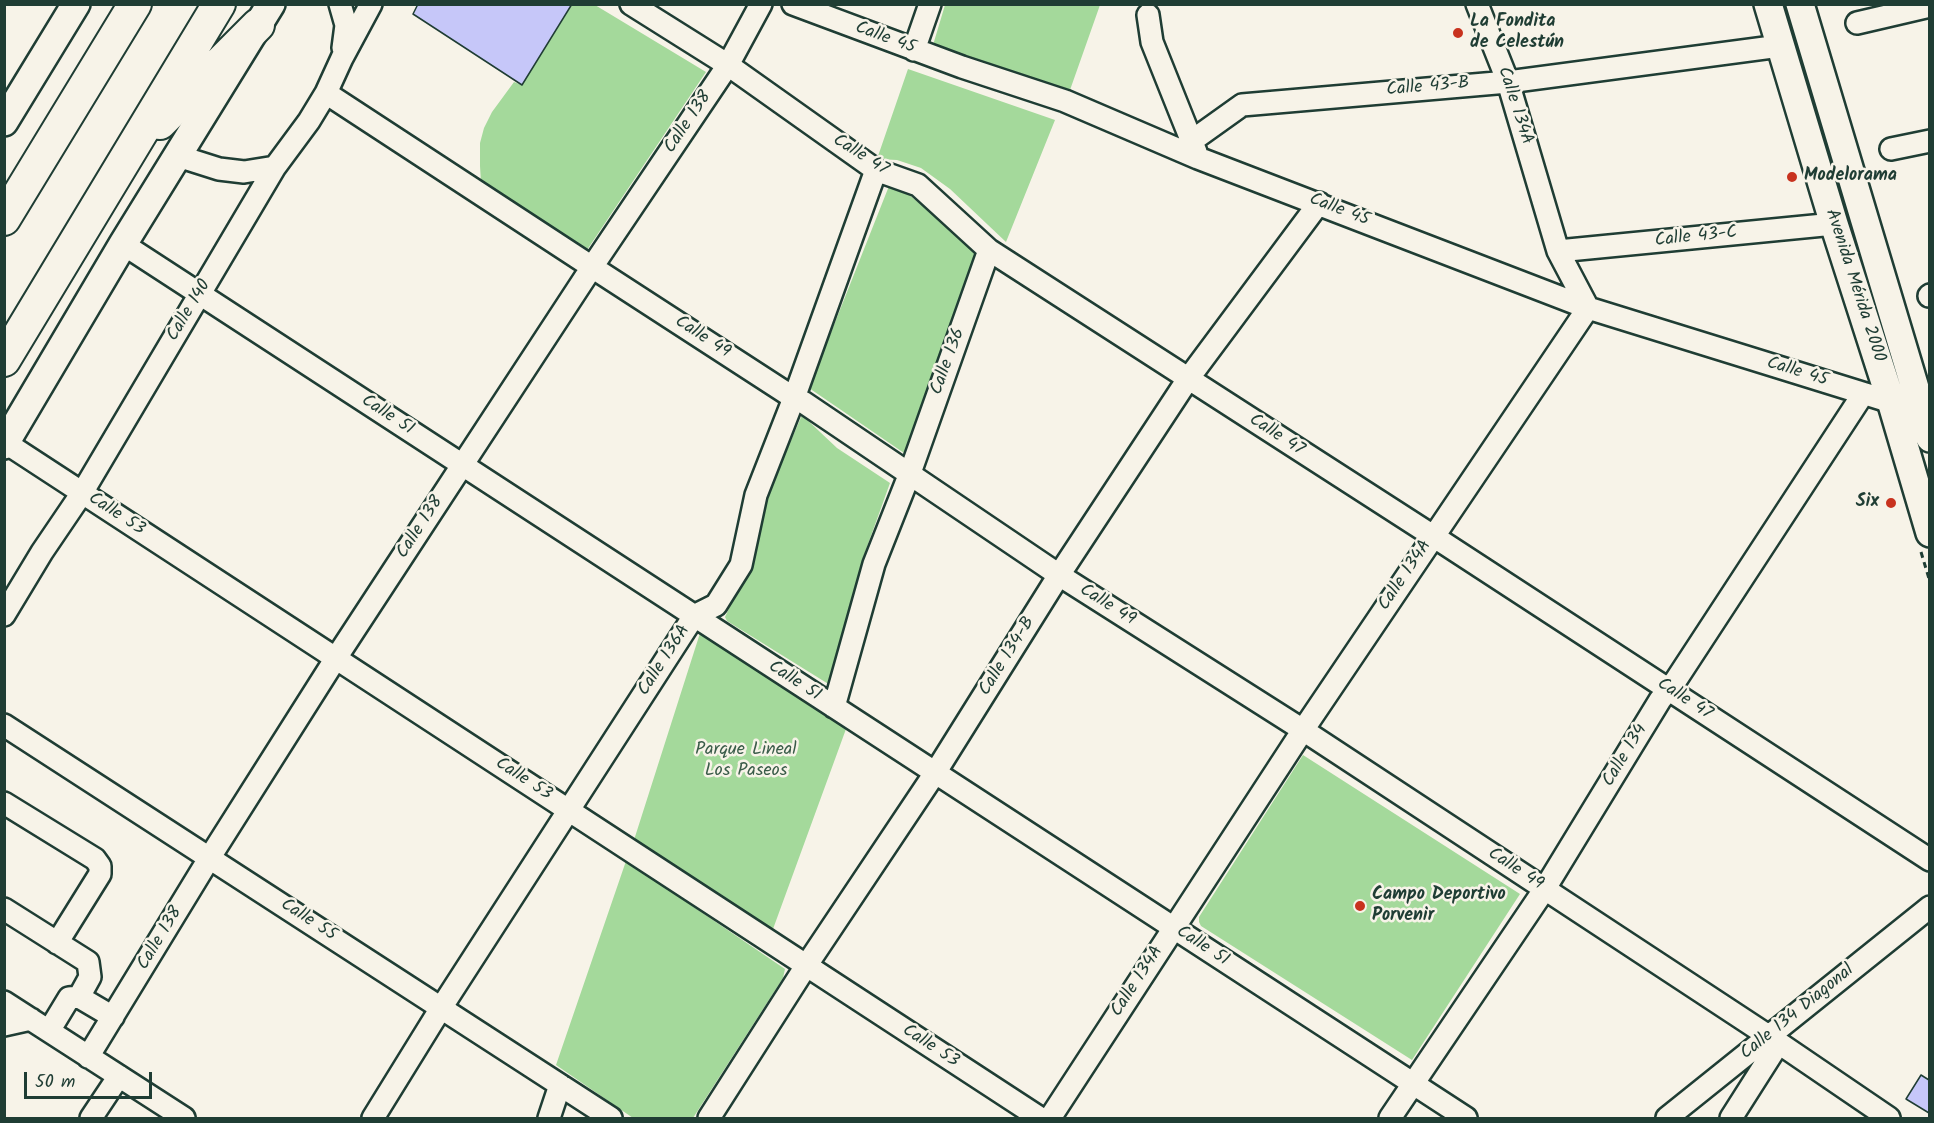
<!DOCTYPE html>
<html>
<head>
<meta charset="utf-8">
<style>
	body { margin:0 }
	#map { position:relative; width:1934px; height:1123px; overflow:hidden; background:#f7f3e8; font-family:Kalam,sans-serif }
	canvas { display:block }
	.frame { position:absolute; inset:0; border:6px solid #1f3d34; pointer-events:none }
	.scale { position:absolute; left:24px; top:1072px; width:128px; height:27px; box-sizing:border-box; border:3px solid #1f3d34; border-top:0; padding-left:8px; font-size:18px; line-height:21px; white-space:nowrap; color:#1f3d34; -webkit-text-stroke:4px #f7f3e8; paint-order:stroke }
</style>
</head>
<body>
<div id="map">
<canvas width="1934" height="1123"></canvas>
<div class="frame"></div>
<div class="scale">50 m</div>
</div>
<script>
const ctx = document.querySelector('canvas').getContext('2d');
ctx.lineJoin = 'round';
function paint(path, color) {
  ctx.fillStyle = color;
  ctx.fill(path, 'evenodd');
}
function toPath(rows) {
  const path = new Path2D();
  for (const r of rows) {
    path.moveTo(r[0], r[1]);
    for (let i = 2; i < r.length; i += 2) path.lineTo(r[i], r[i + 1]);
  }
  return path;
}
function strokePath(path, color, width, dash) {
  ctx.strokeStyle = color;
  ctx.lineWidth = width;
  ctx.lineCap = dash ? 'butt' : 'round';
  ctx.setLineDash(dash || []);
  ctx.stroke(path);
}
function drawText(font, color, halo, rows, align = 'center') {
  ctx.font = font + ' Kalam,sans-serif';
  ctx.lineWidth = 5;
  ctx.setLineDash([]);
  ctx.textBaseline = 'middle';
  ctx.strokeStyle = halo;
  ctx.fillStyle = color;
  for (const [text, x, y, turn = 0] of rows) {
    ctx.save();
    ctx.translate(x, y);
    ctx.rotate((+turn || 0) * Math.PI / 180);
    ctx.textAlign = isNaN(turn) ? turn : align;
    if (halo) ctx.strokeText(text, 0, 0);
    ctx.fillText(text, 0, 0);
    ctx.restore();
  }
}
paint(toPath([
	[572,5,595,5,706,72,587,250,481,182,480,166,480,143,484,128,492,112,514,82,522,85],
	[945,5,1100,5,1070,90,940,49,933,45],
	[908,69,1055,120,1006,242,950,189,921,168,897,160,877,159],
	[889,186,894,187,908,194,977,250,908,449,904,453,809,388],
	[802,415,837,448,890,483,863,558,866,560,830,685,727,621,725,617,749,566,764,503],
	[701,630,705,631,846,729,773,929,634,840],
	[1303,755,1520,894,1412,1060,1201,926,1199,922,1199,917],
	[626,861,785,969,783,978,693,1118,633,1118,556,1065]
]), '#a4d99b');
const building = toPath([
	[418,4,572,4,522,85,413,14,418,4],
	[1921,1075,1929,1080,1929,1113,1906,1099,1921,1075]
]);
paint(building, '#c6c7f9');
strokePath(building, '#1f3d34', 1.5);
const minor = toPath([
	[340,4,346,25,343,48],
	[631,4,728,65,876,170,918,185,989,250,1433,536,1930,860],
	[793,4,962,67,1065,101,1198,158,1588,308,1901,405],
	[1477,4,1508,82,1558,251,1588,308],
	[1148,15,1152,42,1196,152],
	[1857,23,1930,6],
	[914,50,930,4],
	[326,93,592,267,794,398,803,402,1059,575,1303,730,1770,1037,1889,1118],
	[1193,140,1242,105,1508,82,1780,46],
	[1891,149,1930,141],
	[178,156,219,169,244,172,275,167],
	[123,244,1466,1118],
	[1558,251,1834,224],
	[1929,296,1930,295],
	[6,443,1040,1118],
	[4,615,42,552,82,493,275,167,309,121,326,93,342,58,371,4],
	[834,707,874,564,910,473,989,250],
	[4,725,611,1118],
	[4,803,95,859,100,866,100,874,57,943],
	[4,909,88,962,90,977,79,997,69,998,49,1031],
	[79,997,113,1017],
	[4,1002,184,1118],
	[4,1025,31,1019],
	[88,1057,210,857,336,658,592,267,728,65,761,4],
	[91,1118,119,1076],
	[373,1118,441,1008,694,616,716,605,741,565,756,495,794,398,876,170],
	[549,1118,560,1085],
	[709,1118,806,966,935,773,1059,575,1188,379,1319,203],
	[1050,1118,1303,730,1588,308],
	[1390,1118,1544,890,1660,700,1676,680,1863,394],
	[1667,1118,1930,907],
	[1731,1118,1778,1044]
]);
const major = toPath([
	[1768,4,1834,224,1891,401,1930,533],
	[1800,4,1930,438],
	[4,122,76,4],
	[4,445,123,244,271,4]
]);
const highway = toPath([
	[160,123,258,25],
	[4,219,135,4],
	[4,360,219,4]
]);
strokePath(minor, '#1f3d34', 26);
strokePath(major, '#1f3d34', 32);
strokePath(highway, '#1f3d34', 36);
strokePath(toPath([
	[1921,552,1930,582]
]), '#1f3d34', 3, [6, 4.5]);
strokePath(minor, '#f7f3e8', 21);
strokePath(major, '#f7f3e8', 27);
strokePath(highway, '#f7f3e8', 32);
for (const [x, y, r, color] of [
	[1458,33,6,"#c8321e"],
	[1792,177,6,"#c8321e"],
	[1891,503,6,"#c8321e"],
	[1360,906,6,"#c8321e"]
]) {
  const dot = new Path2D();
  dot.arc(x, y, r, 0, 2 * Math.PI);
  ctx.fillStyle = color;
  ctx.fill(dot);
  strokePath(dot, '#f7f3e8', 2);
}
drawText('bold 18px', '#1f3d34', '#f7f3e8', [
	["La Fondita",1470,23],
	["de Celestún",1470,44],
	["Modelorama",1804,177],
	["Six",1879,503,"right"],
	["Campo Deportivo",1372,896],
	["Porvenir",1372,917]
], 'left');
drawText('18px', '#1f3d34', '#f7f3e8', [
	["Calle 45",885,39,20],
	["Calle 43-B",1428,88,-5],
	["Calle 134A",1514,106,72],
	["Calle 138",689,123,-56],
	["Calle 47",860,156,32],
	["Calle 45",1339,211,21],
	["Calle 43-C",1696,238,-6],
	["Avenida Mérida 2000",1854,286,72],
	["Calle 140",190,311,-59],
	["Calle 49",702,338,33],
	["Calle 136",949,362,-70],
	["Calle 45",1797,373,17],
	["Calle 51",387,416,33],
	["Calle 47",1276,436,33],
	["Calle 53",116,515,33],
	["Calle 138",421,528,-57],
	["Calle 134A",1406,576,-56],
	["Calle 49",1107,606,32],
	["Calle 134-B",1008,657,-58],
	["Calle 136A",665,661,-57],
	["Calle 51",794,682,33],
	["Calle 47",1684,700,33],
	["Calle 134",1626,756,-59],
	["Calle 53",523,780,33],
	["Calle 49",1515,870,33],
	["Calle 55",308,921,33],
	["Calle 138",161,939,-59],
	["Calle 51",1202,947,33],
	["Calle 134A",1138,982,-57],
	["Calle 134 Diagonal",1798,1013,-39],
	["Calle 53",930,1047,33]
]);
drawText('18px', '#3a5c49', '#f7f3e8', [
	["Parque Lineal",746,751],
	["Los Paseos",746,772]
]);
</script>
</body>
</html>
